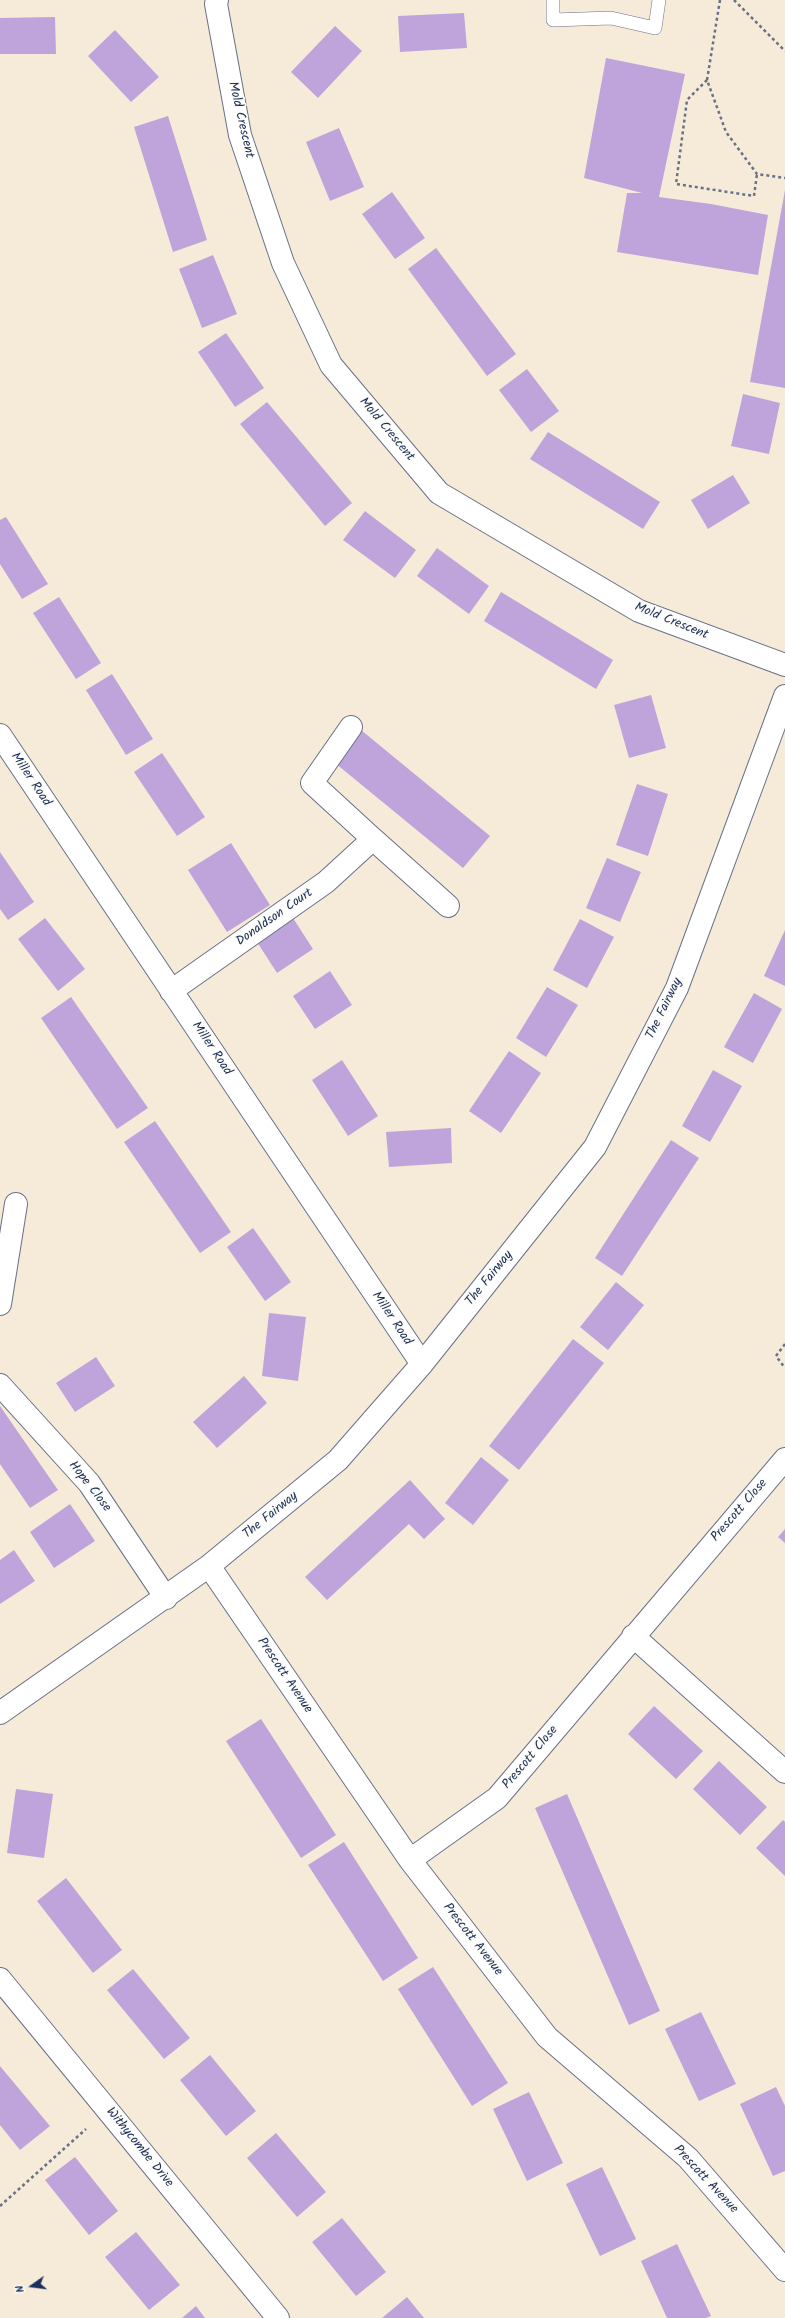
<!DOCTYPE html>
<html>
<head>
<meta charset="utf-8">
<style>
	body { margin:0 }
	#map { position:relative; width:785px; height:2318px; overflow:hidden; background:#f6ebd8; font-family:Kalam,sans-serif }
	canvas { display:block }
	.north { position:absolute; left:12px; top:2266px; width:40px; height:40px; -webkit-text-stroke:3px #fdfcf7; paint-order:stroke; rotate:256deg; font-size:11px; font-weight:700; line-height:16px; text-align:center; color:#1b2f5e }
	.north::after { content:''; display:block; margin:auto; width:14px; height:18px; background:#1b2f5e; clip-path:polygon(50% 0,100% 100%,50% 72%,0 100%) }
</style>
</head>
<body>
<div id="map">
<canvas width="785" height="2318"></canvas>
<div class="north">N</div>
</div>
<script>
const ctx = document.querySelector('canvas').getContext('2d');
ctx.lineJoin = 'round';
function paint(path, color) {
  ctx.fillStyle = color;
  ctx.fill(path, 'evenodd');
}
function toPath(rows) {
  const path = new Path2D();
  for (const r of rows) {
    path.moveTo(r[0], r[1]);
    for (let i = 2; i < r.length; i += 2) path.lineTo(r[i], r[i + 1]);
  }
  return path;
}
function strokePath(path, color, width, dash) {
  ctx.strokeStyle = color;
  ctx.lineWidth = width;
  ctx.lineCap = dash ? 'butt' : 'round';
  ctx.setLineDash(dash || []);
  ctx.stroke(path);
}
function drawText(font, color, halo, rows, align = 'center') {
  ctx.font = font + ' Kalam,sans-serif';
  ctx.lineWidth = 3.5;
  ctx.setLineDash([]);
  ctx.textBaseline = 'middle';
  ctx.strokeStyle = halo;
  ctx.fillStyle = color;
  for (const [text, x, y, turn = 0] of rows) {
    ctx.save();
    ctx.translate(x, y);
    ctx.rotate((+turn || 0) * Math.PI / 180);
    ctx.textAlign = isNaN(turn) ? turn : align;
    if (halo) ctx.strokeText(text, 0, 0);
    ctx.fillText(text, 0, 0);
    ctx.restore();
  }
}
paint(toPath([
	[464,13,467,48,400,52,398,16],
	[55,17,56,54,0,54,0,18],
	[335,26,362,51,318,98,291,72],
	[115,30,159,77,131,102,88,56],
	[606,58,685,74,659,197,711,204,768,215,758,275,617,252,627,193,642,193,584,178],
	[168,116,207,240,173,252,134,127],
	[339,128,364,187,330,201,306,142],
	[785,190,785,388,750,382],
	[392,192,425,238,395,259,362,214],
	[436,248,516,354,487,376,408,269],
	[213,255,237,314,202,328,179,269],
	[226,333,264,388,235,407,198,352],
	[527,369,559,411,531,432,499,390],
	[743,394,780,403,769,454,731,446],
	[267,402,352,503,325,526,240,424],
	[548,432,660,502,643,529,530,459],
	[733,475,750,503,708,529,691,500],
	[365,511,416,550,395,578,343,540],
	[6,517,48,584,22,599,0,564,0,520],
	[437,548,489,586,469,614,417,576],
	[501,592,613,660,596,689,484,621],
	[59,597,101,663,76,679,33,613],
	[112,674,153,739,126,755,86,690],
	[651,695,666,748,629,758,614,705],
	[361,730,490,836,463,868,335,763],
	[162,753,205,817,177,836,134,772],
	[637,784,668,794,648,856,616,845],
	[231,843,270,905,227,932,188,870],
	[0,852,34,902,8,920,0,909],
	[607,858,641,872,620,922,586,908],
	[45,918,85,969,58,991,18,939],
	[293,918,313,949,277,973,257,942],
	[580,919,614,937,587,988,553,970],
	[785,930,785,986,764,976],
	[330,971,352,1005,315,1029,293,996],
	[547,987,578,1005,546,1057,516,1038],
	[754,993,782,1009,753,1063,724,1047],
	[71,997,148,1108,117,1129,41,1018],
	[509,1051,541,1073,501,1133,469,1111],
	[342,1060,378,1116,348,1136,312,1080],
	[713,1070,742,1086,710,1142,682,1126],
	[155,1121,231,1232,200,1253,124,1142],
	[451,1128,452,1163,389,1167,386,1132],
	[671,1140,699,1158,622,1276,595,1258],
	[253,1228,291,1282,265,1301,227,1247],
	[616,1282,644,1305,608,1350,580,1327],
	[269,1313,306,1317,298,1381,262,1376],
	[573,1339,604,1363,519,1470,489,1446],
	[96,1357,115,1386,75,1412,56,1383],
	[244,1376,267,1403,217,1448,193,1422],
	[0,1406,58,1490,30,1508,0,1464],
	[481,1457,509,1480,473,1525,445,1503],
	[410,1480,445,1519,424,1539,409,1524,327,1600,305,1577],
	[70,1504,95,1541,54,1568,30,1532],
	[785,1529,785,1543,778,1537],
	[14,1550,35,1581,0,1604,0,1560],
	[654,1706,703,1751,676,1779,628,1734],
	[261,1719,336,1835,301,1858,226,1741],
	[719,1761,767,1807,740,1835,693,1789],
	[16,1789,53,1794,44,1858,7,1853],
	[567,1794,660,2011,629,2025,535,1808],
	[783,1820,785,1822,785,1876,756,1848],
	[344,1842,418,1958,383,1981,308,1865],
	[66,1878,122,1950,93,1973,37,1901],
	[433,1967,508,2083,472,2106,398,1989],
	[133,1969,190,2038,164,2059,107,1990],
	[701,2012,736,2084,699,2101,665,2029],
	[210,2055,256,2111,226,2136,180,2080],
	[0,2066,50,2126,20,2150,0,2125],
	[776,2087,785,2106,785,2171,773,2176,740,2104],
	[529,2092,563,2163,527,2181,493,2109],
	[276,2133,326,2192,297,2217,247,2158],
	[75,2157,118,2211,89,2235,45,2180],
	[602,2167,636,2239,600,2256,566,2184],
	[342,2218,386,2272,356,2296,312,2242],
	[136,2232,180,2285,149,2310,105,2257],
	[677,2244,711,2316,706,2318,667,2318,641,2261],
	[407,2297,424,2318,382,2318],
	[196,2306,205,2318,182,2318]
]), '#bfa4dc');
const lane = toPath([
	[553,0,553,20,611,18,655,28,659,0]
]);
const street = toPath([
	[217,0,216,4,240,135,283,263,331,365,439,493,639,611,785,665],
	[351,727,312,783,373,839],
	[0,735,422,1364],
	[171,991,326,882,373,839,448,906],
	[0,1304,16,1204],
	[0,1385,89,1483,166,1598],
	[209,1566,410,1860,547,2037,688,2158,785,2270],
	[633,1636,785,1772],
	[0,1713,209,1566,338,1460,422,1364,595,1147,677,988,785,696],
	[410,1860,497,1798,785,1459],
	[0,1979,278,2318]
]);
strokePath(lane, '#687189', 14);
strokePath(street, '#687189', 24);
strokePath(toPath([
	[720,0,707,80,726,132,757,174,785,178],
	[734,0,785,51],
	[707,80,687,100,676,184,754,196,757,174],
	[785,1344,776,1356,785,1368],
	[0,2206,86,2129]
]), '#687189', 2.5, [3, 3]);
strokePath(lane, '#fff', 13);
strokePath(street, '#fff', 22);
drawText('13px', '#1b2f5e', '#fdfcf7', [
	["Mold Crescent",240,120,77],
	["Mold Crescent",386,430,50],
	["Mold Crescent",671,622,22],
	["Miller Road",30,780,56],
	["Donaldson Court",275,918,-35],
	["The Fairway",665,1009,-64],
	["Miller Road",211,1049,56],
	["The Fairway",490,1279,-51],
	["Miller Road",391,1319,56],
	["Hope Close",89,1487,52],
	["Prescott Close",740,1511,-49],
	["The Fairway",271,1516,-39],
	["Prescott Avenue",284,1676,56],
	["Prescott Close",531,1758,-50],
	["Prescott Avenue",472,1940,52],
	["Withycombe Drive",139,2148,51],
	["Prescott Avenue",705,2180,47]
]);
</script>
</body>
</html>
